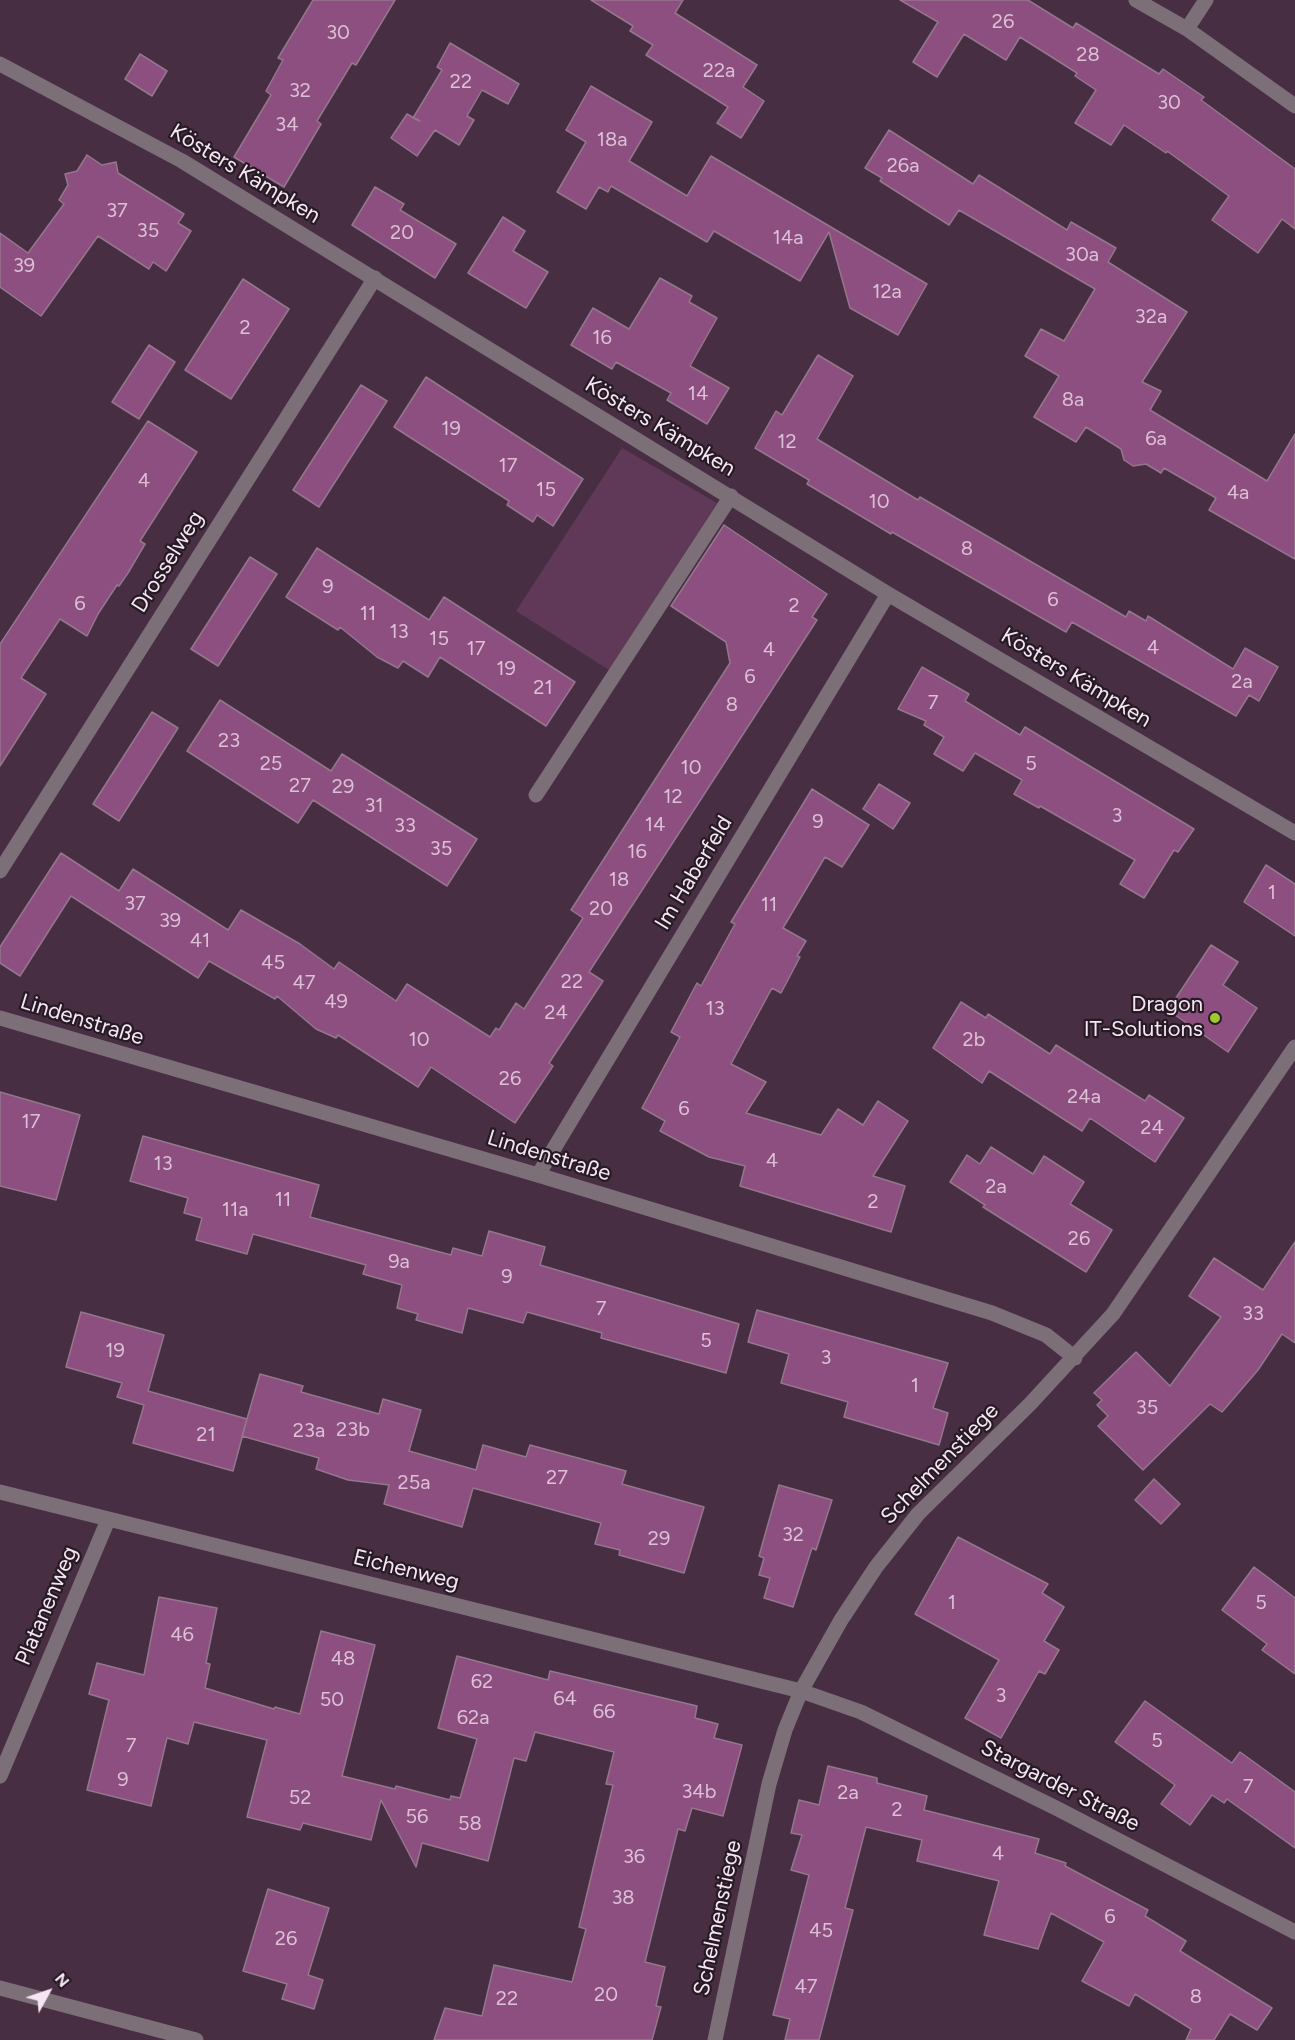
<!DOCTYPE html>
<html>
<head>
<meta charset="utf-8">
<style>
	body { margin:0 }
	#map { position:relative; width:1295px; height:2040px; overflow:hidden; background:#472e42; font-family:Figtree,sans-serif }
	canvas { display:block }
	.north { position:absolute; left:18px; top:1962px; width:60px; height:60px; -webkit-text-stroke:4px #261b24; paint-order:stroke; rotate:50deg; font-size:16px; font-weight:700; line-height:24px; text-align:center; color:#f7e6f2 }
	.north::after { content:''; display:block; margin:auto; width:21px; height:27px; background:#f7e6f2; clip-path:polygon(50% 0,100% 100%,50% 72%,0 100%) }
</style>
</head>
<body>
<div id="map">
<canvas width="1295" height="2040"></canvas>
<div class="north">N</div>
</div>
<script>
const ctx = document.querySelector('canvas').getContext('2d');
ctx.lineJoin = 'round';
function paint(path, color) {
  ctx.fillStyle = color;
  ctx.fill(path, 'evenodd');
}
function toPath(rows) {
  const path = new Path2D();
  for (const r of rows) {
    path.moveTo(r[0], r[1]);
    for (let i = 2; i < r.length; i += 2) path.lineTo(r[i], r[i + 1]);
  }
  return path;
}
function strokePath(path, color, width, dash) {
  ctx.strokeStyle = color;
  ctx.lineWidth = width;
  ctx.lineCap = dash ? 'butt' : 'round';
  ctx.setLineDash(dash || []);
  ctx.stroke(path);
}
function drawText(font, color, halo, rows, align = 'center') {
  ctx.font = font + ' Figtree,sans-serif';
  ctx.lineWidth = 4.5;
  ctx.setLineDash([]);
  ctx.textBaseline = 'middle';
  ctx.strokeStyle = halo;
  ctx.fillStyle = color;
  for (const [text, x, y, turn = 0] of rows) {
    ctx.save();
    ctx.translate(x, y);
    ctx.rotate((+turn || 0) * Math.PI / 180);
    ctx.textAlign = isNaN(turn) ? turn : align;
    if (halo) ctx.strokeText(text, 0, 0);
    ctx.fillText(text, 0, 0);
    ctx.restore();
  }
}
paint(toPath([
	[622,448,717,503,609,670,516,611]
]), '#603858');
const building = toPath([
	[313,0,395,0,356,65,352,63,317,121,321,124,284,187,234,157,271,95,266,91,283,60,278,58,313,0],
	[591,0,683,0,675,13,757,65,743,87,764,101,741,138,717,123,728,107,646,55,653,45,630,31,633,26,591,0],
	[900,0,1028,0,1073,28,1076,23,1159,74,1163,69,1204,97,1201,100,1295,169,1295,229,1282,219,1258,253,1212,220,1229,196,1167,151,1166,153,1124,125,1111,145,1075,123,1096,90,1075,76,1077,73,1020,37,1006,60,964,34,937,77,913,62,938,22,900,0],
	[450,43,519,84,508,104,482,90,467,116,474,120,459,145,435,130,417,156,391,138,407,114,420,121,413,118,442,70,437,67,450,43],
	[140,54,167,71,152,96,125,79,140,54],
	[591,86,652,122,629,161,687,196,711,156,927,284,898,335,850,308,829,232,800,281,714,231,707,242,611,186,608,192,599,187,586,209,557,192,586,142,566,130,591,86],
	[889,130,973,184,979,175,1067,230,1071,222,1116,248,1108,262,1187,312,1142,382,1161,391,1150,410,1267,481,1295,434,1295,559,1209,510,1216,498,1164,468,1161,473,1146,464,1133,466,1124,460,1121,449,1086,427,1076,442,1034,417,1059,376,1025,356,1041,329,1064,341,1095,289,959,210,949,225,880,181,882,178,865,168,889,130],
	[87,155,102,165,116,162,118,173,184,214,178,223,191,231,166,271,153,262,149,269,98,236,41,316,0,287,0,233,28,253,64,204,59,200,68,185,65,174,77,171,87,155],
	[375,187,404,204,400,210,456,244,435,278,352,225,375,187],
	[503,217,525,231,513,251,548,272,526,308,468,273,503,217],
	[660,278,692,296,689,302,717,318,690,366,729,388,707,424,667,400,671,393,616,362,612,369,571,345,593,308,629,329,660,278],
	[243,279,289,309,231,399,185,370,243,279],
	[149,345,175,362,139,419,112,402,149,345],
	[818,355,853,376,817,439,918,500,920,497,1126,617,1129,611,1146,621,1148,616,1233,669,1245,648,1278,667,1259,701,1249,695,1236,716,1072,622,1066,632,892,532,891,534,807,484,809,480,755,448,776,411,782,415,818,355],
	[426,377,583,479,553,526,537,515,533,522,507,505,509,501,394,427,426,377],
	[361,385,387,401,319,507,293,490,361,385],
	[148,421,197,452,140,541,145,544,128,573,119,586,117,585,98,614,87,636,60,619,21,678,46,694,0,766,0,644,148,421],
	[724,525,827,594,812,617,817,620,589,972,603,981,549,1063,553,1066,515,1123,431,1067,418,1087,338,1035,336,1038,316,1029,277,996,275,999,209,961,198,978,71,896,20,976,0,963,0,947,61,853,119,891,133,869,228,930,241,910,300,944,334,969,339,962,396,1001,407,984,490,1037,496,1028,499,1030,516,1003,524,1009,583,918,571,910,730,663,726,642,671,606,724,525],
	[317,548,429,620,444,597,575,682,546,726,440,657,428,677,403,661,398,668,377,657,340,627,338,630,286,597,317,548],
	[250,557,277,574,218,666,191,649,250,557],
	[922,667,969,694,965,701,1020,735,1025,727,1194,829,1178,852,1174,850,1144,898,1120,884,1135,860,1040,806,1039,808,1014,794,1022,780,975,753,963,771,934,754,944,737,924,725,926,721,898,709,922,667],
	[220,700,331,771,342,754,477,839,447,886,313,800,298,823,187,751,220,700],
	[152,712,178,728,119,821,93,804,152,712],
	[879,784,910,803,893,829,863,809,879,784],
	[812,789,869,825,842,867,825,857,783,928,806,941,797,956,800,957,781,993,772,988,731,1064,766,1082,746,1113,821,1135,838,1109,863,1125,878,1101,908,1121,873,1176,905,1186,891,1232,740,1186,745,1166,709,1157,660,1131,665,1121,642,1108,680,1037,671,1032,697,983,701,986,735,924,731,922,812,789],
	[1266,865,1295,884,1295,936,1244,902,1266,865],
	[1211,945,1238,962,1223,985,1257,1008,1228,1052,1168,1010,1211,945],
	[961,1002,986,1018,988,1014,1050,1054,1056,1045,1145,1101,1149,1095,1184,1118,1155,1162,1090,1118,1082,1131,989,1071,982,1083,933,1048,961,1002],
	[0,1092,80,1115,56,1200,0,1186,0,1092],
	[143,1136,319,1185,310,1217,451,1255,453,1248,482,1256,489,1231,545,1247,540,1265,739,1324,726,1373,601,1338,602,1333,527,1312,523,1323,468,1308,462,1333,416,1320,418,1314,397,1308,402,1285,363,1274,366,1265,253,1234,247,1254,196,1240,202,1218,184,1213,188,1198,130,1181,143,1136],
	[991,1147,1033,1174,1044,1156,1084,1182,1070,1204,1112,1230,1086,1272,983,1207,985,1205,950,1182,967,1155,980,1164,991,1147],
	[1295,1242,1295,1343,1282,1334,1258,1370,1222,1412,1210,1404,1143,1470,1098,1426,1108,1416,1097,1405,1102,1400,1094,1393,1136,1352,1170,1386,1221,1317,1189,1296,1214,1258,1263,1290,1295,1242],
	[757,1310,948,1363,933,1408,948,1413,939,1445,844,1417,848,1402,781,1383,789,1354,748,1342,757,1310],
	[81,1312,164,1335,148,1391,247,1419,233,1471,133,1443,144,1405,117,1397,122,1383,66,1367,81,1312],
	[260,1374,303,1386,301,1392,379,1414,383,1399,421,1410,409,1451,476,1470,483,1445,526,1457,530,1445,626,1471,622,1484,704,1507,684,1573,619,1555,620,1550,595,1544,601,1523,473,1488,462,1527,384,1504,389,1485,348,1480,316,1469,319,1458,242,1436,260,1374],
	[1154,1479,1180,1504,1161,1524,1135,1500,1154,1479],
	[779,1485,832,1500,816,1550,812,1548,793,1607,764,1598,770,1578,759,1575,764,1558,759,1556,779,1485],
	[958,1537,1048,1584,1042,1593,1064,1607,1044,1641,1059,1650,1045,1674,1039,1671,1001,1738,965,1718,999,1660,915,1614,958,1537],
	[1254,1567,1295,1598,1295,1674,1262,1650,1267,1644,1222,1610,1254,1567],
	[159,1597,217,1608,206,1663,210,1664,205,1688,274,1709,275,1707,300,1714,321,1631,375,1645,342,1776,395,1789,396,1786,450,1800,451,1796,460,1798,477,1739,438,1728,457,1656,548,1680,550,1671,697,1706,695,1718,718,1724,714,1738,742,1745,723,1816,692,1808,685,1831,678,1829,645,1962,665,1967,656,2006,661,2007,652,2040,434,2040,445,2008,482,2016,494,1965,572,1982,586,1929,579,1927,613,1785,606,1784,614,1752,535,1732,526,1761,514,1758,488,1861,422,1843,416,1867,381,1800,371,1840,303,1823,300,1830,247,1817,267,1740,194,1722,188,1744,167,1738,151,1806,87,1790,109,1700,89,1694,97,1663,144,1675,159,1597],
	[1145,1701,1232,1763,1240,1752,1295,1792,1295,1848,1227,1799,1224,1803,1212,1795,1190,1825,1161,1804,1175,1785,1115,1742,1145,1701],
	[828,1766,877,1778,877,1783,927,1796,924,1810,1039,1839,1035,1853,1066,1863,1065,1866,1148,1910,1145,1916,1186,1941,1180,1951,1272,2008,1257,2030,1230,2014,1214,2040,1186,2040,1191,2029,1135,1994,1129,2006,1082,1981,1104,1942,1051,1913,1038,1949,984,1935,999,1881,917,1861,922,1840,866,1827,845,1908,853,1910,819,2040,785,2040,790,2019,773,2015,809,1875,791,1870,802,1835,791,1833,799,1800,819,1805,828,1766],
	[268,1889,329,1908,308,1975,323,1980,314,2009,282,1999,287,1984,243,1971,268,1889]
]);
paint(building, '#8c4f80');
strokePath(building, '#94778d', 1.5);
strokePath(toPath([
	[536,795,731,496]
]), '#7c6f78', 15);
strokePath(toPath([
	[1136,0,1187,29,1295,106],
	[1187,29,1206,0],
	[0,64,182,161,888,594,1295,833],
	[0,871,375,278],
	[0,1018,538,1175,992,1313,1046,1335,1075,1358],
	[538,1175,888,594],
	[0,1492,801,1691,861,1712,1056,1808,1295,1932],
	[0,1776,108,1520],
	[0,1988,196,2040],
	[715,2040,769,1784,785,1730,801,1691,841,1620,876,1567,918,1514,1030,1404,1113,1314,1295,1047]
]), '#7c6f78', 15);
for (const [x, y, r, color] of [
	[1215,1018,6,"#9fca2d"]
]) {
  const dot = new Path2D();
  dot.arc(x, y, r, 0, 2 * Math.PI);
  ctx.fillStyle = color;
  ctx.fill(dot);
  strokePath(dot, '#261b24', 2);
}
drawText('20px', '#dcc0d6', null, [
	["26",1003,22],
	["30",338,33],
	["28",1088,55],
	["22a",719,71],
	["22",461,82],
	["32",300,91],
	["30",1169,103],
	["34",287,125],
	["18a",612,140],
	["26a",903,166],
	["37",117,211],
	["35",148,231],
	["20",402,233],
	["14a",788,238],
	["30a",1082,255],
	["39",24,266],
	["12a",887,292],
	["32a",1151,317],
	["2",245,328],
	["16",602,338],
	["14",698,394],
	["8a",1073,400],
	["19",451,429],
	["6a",1156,439],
	["12",787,442],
	["17",508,466],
	["4",144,481],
	["15",546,490],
	["4a",1238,493],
	["10",879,502],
	["8",967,549],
	["9",328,587],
	["6",1053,600],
	["6",80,604],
	["2",794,606],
	["11",368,614],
	["13",399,632],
	["15",439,639],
	["4",1153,648],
	["17",476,649],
	["4",769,650],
	["19",506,669],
	["6",750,677],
	["2a",1242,682],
	["21",543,688],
	["7",933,703],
	["8",732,705],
	["23",229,741],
	["25",271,764],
	["5",1031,764],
	["10",691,768],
	["27",300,786],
	["29",343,787],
	["12",673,797],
	["31",374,806],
	["3",1117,816],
	["9",818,822],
	["14",655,825],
	["33",405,826],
	["35",441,849],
	["16",637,852],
	["18",619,880],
	["1",1272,893],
	["37",135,904],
	["11",769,905],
	["20",601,909],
	["39",170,921],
	["41",200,941],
	["45",273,963],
	["22",572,982],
	["47",304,983],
	["49",336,1002],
	["13",715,1009],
	["24",556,1013],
	["10",419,1040],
	["2b",974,1040],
	["26",510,1079],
	["24a",1084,1097],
	["6",684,1109],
	["17",31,1122],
	["24",1152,1128],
	["4",772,1161],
	["13",163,1164],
	["2a",996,1187],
	["11",283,1200],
	["2",873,1202],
	["11a",235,1210],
	["26",1079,1239],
	["9a",399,1262],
	["9",507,1277],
	["7",601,1309],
	["33",1253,1314],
	["5",706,1341],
	["19",115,1351],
	["3",826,1358],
	["1",915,1386],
	["35",1147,1408],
	["23b",353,1430],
	["23a",309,1431],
	["21",206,1435],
	["27",557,1478],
	["25a",414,1483],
	["32",793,1535],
	["29",659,1539],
	["1",952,1603],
	["5",1261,1603],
	["46",182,1635],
	["48",343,1659],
	["62",482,1682],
	["3",1001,1696],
	["64",565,1699],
	["50",332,1700],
	["66",604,1712],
	["62a",473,1718],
	["5",1157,1741],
	["7",131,1746],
	["9",123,1780],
	["7",1248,1787],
	["34b",699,1792],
	["2a",848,1793],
	["52",300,1798],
	["2",897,1810],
	["56",417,1817],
	["58",470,1824],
	["4",998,1854],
	["36",634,1857],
	["38",623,1898],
	["6",1110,1917],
	["45",821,1931],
	["26",286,1939],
	["47",806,1987],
	["20",606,1995],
	["8",1196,1997],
	["22",507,1999]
]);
drawText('22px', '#f7e6f2', '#261b24', [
	["Kösters Kämpken",245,174,31],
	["Kösters Kämpken",660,427,31],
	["Drosselweg",168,562,-58],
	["Kösters Kämpken",1076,678,31],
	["Im Haberfeld",694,873,-59],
	["Lindenstraße",82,1020,17],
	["Lindenstraße",549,1156,17],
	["Schelmenstiege",940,1464,-46],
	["Eichenweg",406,1570,14],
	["Platanenweg",47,1606,-67],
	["Stargarder Straße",1060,1786,27],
	["Schelmenstiege",718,1918,-78]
]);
drawText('22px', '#f7e6f2', '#261b24', [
	["Dragon",1203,1005],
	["IT-Solutions",1203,1030]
], 'right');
</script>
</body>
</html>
